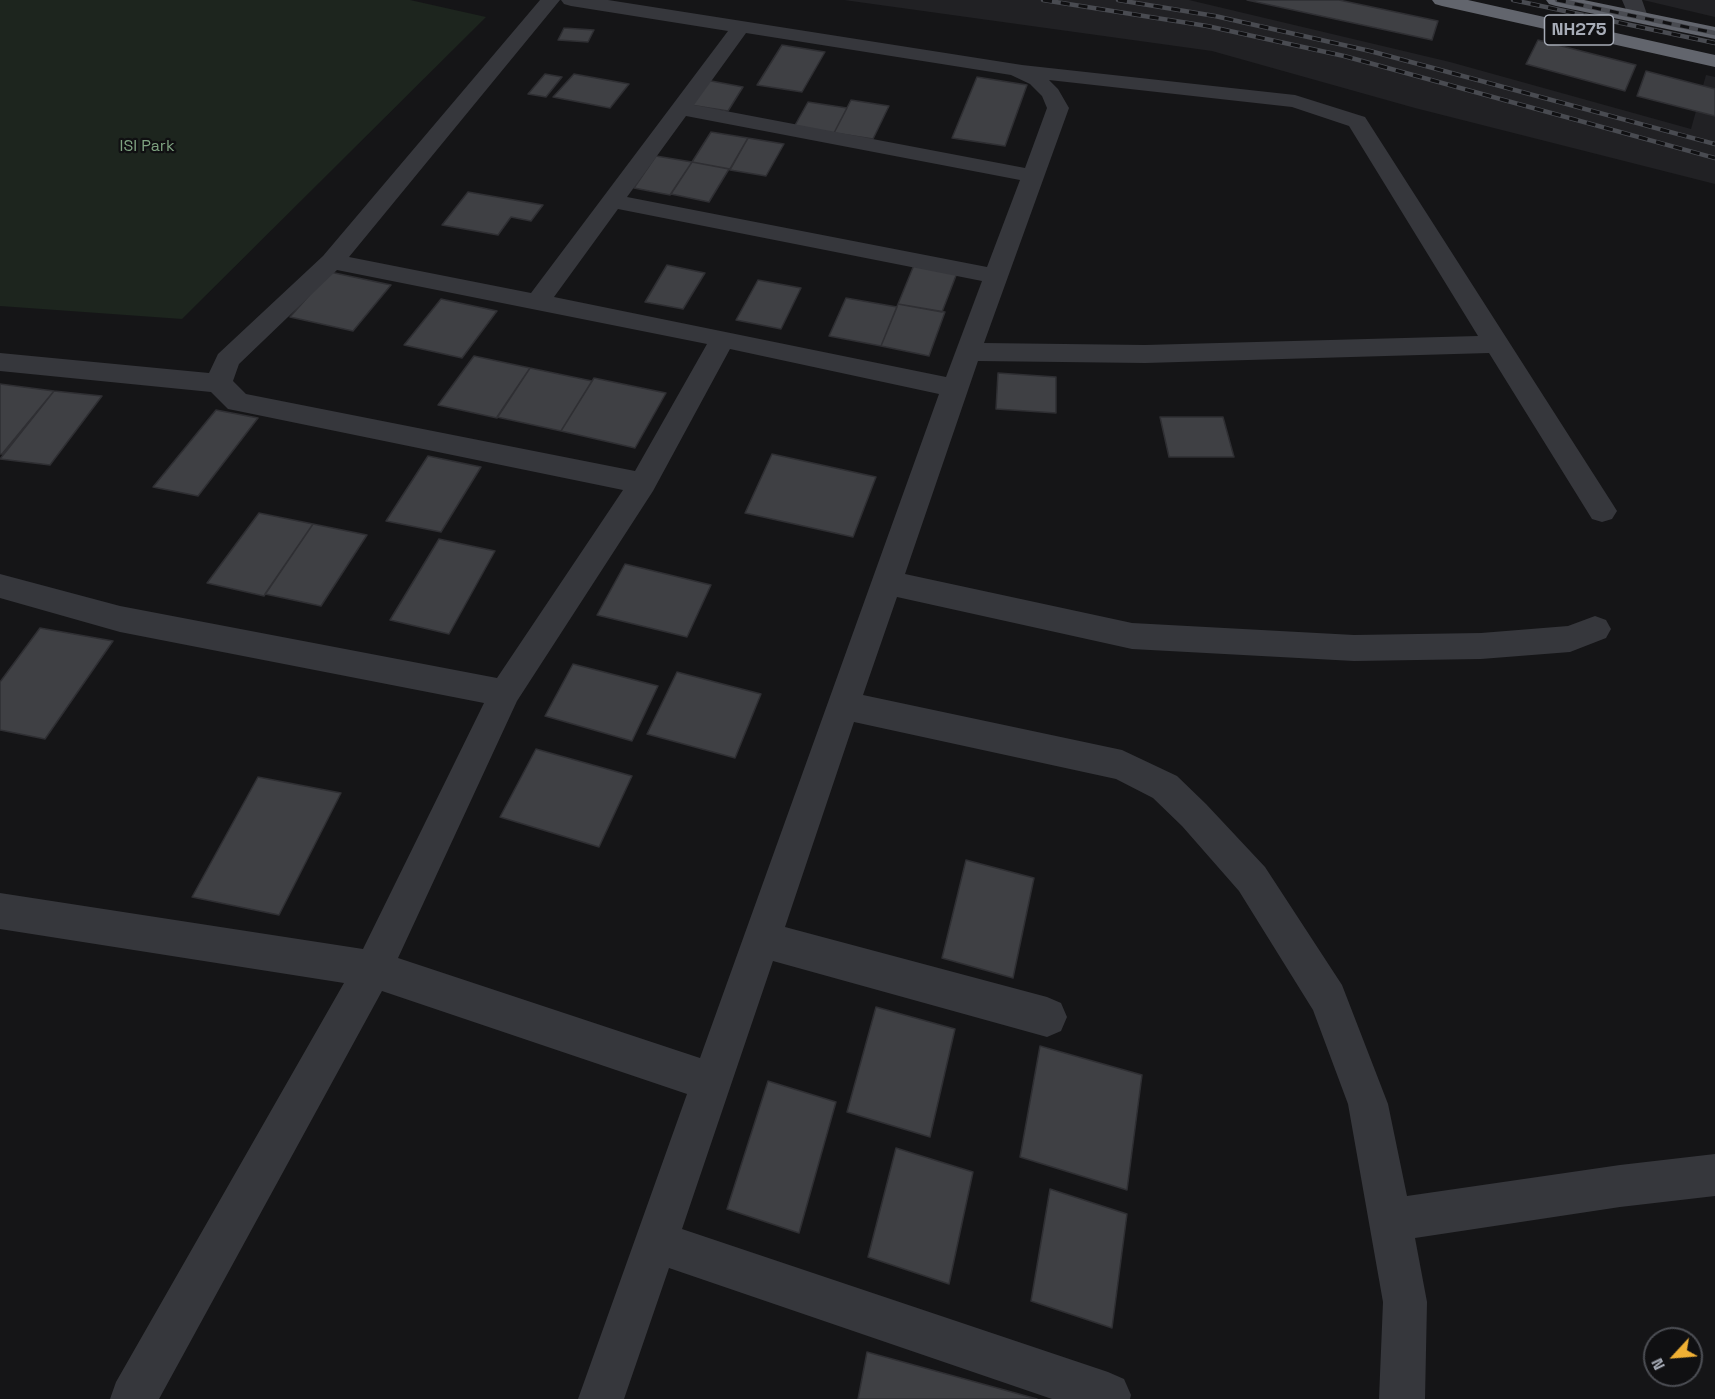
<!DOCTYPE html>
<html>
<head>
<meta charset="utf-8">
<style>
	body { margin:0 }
	#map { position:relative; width:1715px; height:1399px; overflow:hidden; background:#151517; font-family:"Space Grotesk",sans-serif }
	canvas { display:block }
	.north { position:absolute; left:1643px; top:1327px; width:60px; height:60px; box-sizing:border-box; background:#101012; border:2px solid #4c4e54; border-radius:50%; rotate:244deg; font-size:16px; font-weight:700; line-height:24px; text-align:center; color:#a7acb7 }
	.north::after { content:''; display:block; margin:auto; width:21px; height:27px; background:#f0b034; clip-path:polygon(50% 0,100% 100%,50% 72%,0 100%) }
</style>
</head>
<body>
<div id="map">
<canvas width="1715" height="1399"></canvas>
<div class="north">N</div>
</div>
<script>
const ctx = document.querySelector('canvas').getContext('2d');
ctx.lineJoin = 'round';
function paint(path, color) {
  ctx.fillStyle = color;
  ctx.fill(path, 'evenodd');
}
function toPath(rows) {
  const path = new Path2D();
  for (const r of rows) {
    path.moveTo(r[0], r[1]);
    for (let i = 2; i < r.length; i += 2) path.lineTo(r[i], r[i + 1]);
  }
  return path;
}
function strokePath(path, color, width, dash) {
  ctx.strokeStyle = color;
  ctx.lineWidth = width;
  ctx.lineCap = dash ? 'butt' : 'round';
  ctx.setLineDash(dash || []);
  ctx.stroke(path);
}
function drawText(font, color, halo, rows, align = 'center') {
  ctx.font = font + ' "Space Grotesk",sans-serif';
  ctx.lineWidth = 4.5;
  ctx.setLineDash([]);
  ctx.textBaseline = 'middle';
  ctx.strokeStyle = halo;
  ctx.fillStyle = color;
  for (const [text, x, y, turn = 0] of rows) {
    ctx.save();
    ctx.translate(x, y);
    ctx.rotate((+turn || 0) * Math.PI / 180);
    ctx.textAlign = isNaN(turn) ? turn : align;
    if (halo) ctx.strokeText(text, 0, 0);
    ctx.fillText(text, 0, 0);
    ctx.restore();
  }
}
paint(toPath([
	[844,0,1189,0,1450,62,1691,129,1706,75,1715,77,1715,184,1415,108,1212,51],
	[1643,0,1715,0,1715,17]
]), '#212124');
paint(toPath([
	[0,0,410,0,486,17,182,319,0,306]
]), '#1d251e');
const building = toPath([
	[1247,0,1339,0,1438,21,1432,40,1247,0],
	[564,28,594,30,588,42,558,40,564,28],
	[1538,40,1636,65,1625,91,1526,64,1538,40],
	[782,45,825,52,802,92,757,85,782,45],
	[1646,71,1715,89,1715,116,1637,96,1646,71],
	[545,74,562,77,546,97,528,94,545,74],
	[574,74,629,84,610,108,553,97,574,74],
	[977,77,1027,85,1005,146,952,138,977,77],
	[706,80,743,87,728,111,690,105,706,80],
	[851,100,889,106,873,139,834,133,851,100],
	[808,102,847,108,834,133,794,127,808,102],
	[711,132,748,138,730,169,692,162,711,132],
	[748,138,784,144,766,176,730,170,748,138],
	[656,156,692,162,670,195,634,188,656,156],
	[692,162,729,169,709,202,671,194,692,162],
	[468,192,543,205,531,221,511,217,498,235,442,225,468,192],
	[667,265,705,273,683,309,645,302,667,265],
	[914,265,957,273,942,312,898,304,914,265],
	[330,272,391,285,353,331,290,317,330,272],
	[758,280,801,288,781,329,736,320,758,280],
	[846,298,897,307,881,346,829,336,846,298],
	[441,299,497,311,462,358,404,345,441,299],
	[898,304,945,312,929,356,881,346,898,304],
	[474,356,530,368,497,418,438,405,474,356],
	[530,368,592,381,561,431,497,417,530,368],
	[998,373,1056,377,1056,413,996,409,998,373],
	[594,378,666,393,635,448,561,431,594,378],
	[0,384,54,391,2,454,0,454,0,384],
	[54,391,102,396,50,465,0,459,54,391],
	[216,410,258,418,198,496,153,487,216,410],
	[1160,417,1223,417,1234,457,1169,457,1160,417],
	[772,454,876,477,853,537,745,513,772,454],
	[428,456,481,467,441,532,386,521,428,456],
	[259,513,313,524,264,596,207,583,259,513],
	[313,524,367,535,321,606,265,594,313,524],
	[439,539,495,551,449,634,390,620,439,539],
	[625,564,711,585,687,637,597,615,625,564],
	[40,628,113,641,45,739,0,730,0,682,40,628],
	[573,664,658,686,632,741,545,716,573,664],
	[677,672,761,694,735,758,647,734,677,672],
	[536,749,632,776,599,847,500,817,536,749],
	[258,777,341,793,279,915,192,897,258,777],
	[966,860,1034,878,1013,978,942,958,966,860],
	[876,1007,955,1029,930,1137,847,1112,876,1007],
	[1040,1046,1142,1075,1127,1190,1020,1157,1040,1046],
	[768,1081,836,1102,799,1233,727,1209,768,1081],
	[896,1148,973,1172,949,1284,868,1257,896,1148],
	[1050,1189,1127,1214,1112,1328,1031,1301,1050,1189],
	[867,1352,1037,1399,858,1399,867,1352]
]);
paint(building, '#3f4044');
strokePath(building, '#2f2f33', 1.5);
paint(toPath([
	[540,0,560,0,349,257,531,293,728,31,571,6,564,4,561,0,608,0,1022,65,1295,95,1365,117,1612,503,1617,511,1612,519,1602,522,1592,519,1489,353,1145,363,978,361,905,574,1132,623,1354,635,1481,633,1568,626,1595,616,1606,620,1611,629,1606,638,1570,652,1481,659,1354,661,1132,649,897,597,863,695,1122,750,1177,776,1206,804,1265,867,1342,985,1388,1104,1407,1196,1620,1165,1715,1154,1715,1196,1620,1207,1415,1238,1427,1302,1425,1399,1379,1399,1383,1302,1348,1104,1313,1010,1239,891,1182,826,1153,798,1116,779,854,722,785,927,1047,997,1061,1003,1067,1017,1061,1031,1047,1037,773,961,682,1229,1108,1372,1124,1379,1131,1395,1130,1399,1052,1399,669,1268,624,1399,578,1399,687,1094,382,991,159,1399,110,1399,116,1382,344,983,0,929,0,893,363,949,484,703,120,632,0,598,0,574,120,606,497,678,623,490,238,411,228,409,211,392,0,371,0,353,209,373,218,354,323,256,540,0],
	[746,33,1011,75,1030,84,1042,96,1047,108,1025,168,694,105,746,33],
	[1049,80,1292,107,1349,126,1478,336,1145,345,984,343,1069,108,1058,89,1049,80],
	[686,116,1020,180,987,267,627,197,686,116],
	[618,209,982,281,946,377,554,297,618,209],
	[337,270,707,344,635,471,246,394,233,381,239,364,337,270],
	[730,349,939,394,700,1058,398,958,517,701,653,491,730,349],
	[1622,0,1642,0,1648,17,1645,21,1631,21,1622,0]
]), '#36373c');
paint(toPath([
	[1432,0,1468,0,1715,55,1715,67,1442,6,1435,4,1432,0],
	[1546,0,1584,0,1715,27,1715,39,1556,6,1549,4,1546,0]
]), '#62656d');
const rail = toPath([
	[1043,0,1207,26,1344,56,1715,158],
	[1118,0,1215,16,1370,51,1715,144],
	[1513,0,1715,43],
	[1557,0,1715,33]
]);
strokePath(rail, '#494b51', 4.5);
strokePath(rail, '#101012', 3, [9]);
drawText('16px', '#7ea280', '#101012', [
	["ISI Park",147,147]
]);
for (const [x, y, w] of [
	[1579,30,69]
]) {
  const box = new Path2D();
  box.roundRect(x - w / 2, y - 15, w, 30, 4.5);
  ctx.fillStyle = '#101012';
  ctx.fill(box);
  strokePath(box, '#a7acb7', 1.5);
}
drawText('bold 18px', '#a7acb7', null, [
	["NH275",1579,30]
]);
</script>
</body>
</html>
